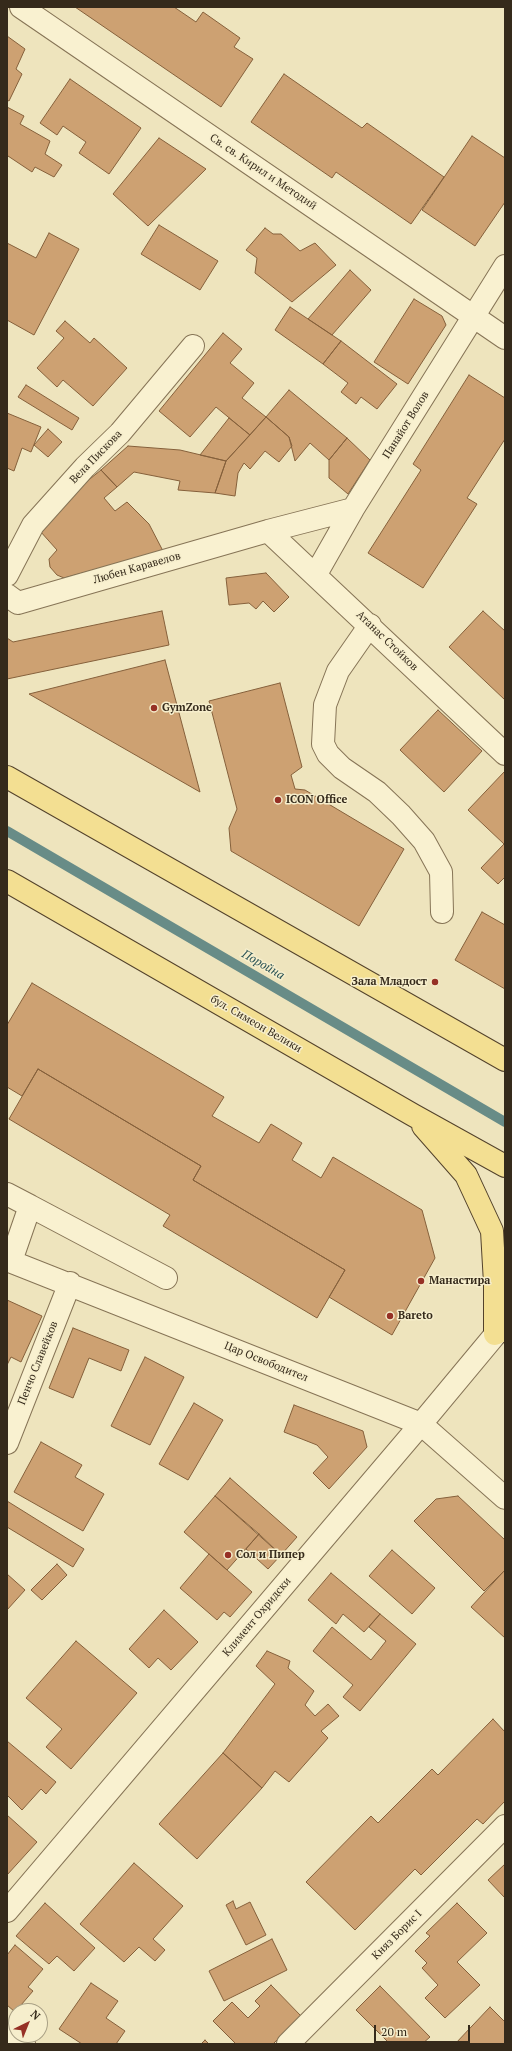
<!DOCTYPE html>
<html>
<head>
<meta charset="utf-8">
<style>
	body { margin:0 }
	#map { position:relative; width:512px; height:2051px; overflow:hidden; background:#eee4bd; font-family:"PT Serif",serif }
	canvas { display:block }
	.frame { position:absolute; inset:0; border:8px solid #352a1b; pointer-events:none }
	.north { position:absolute; left:8px; top:2003px; width:40px; height:40px; box-sizing:border-box; background:#f6eecc; border:1px solid #a9a085; border-radius:50%; rotate:43deg; font-size:11px; font-weight:700; line-height:16px; text-align:center; color:#352a1b }
	.north::after { content:''; display:block; margin:auto; width:14px; height:18px; background:#963025; clip-path:polygon(50% 0,100% 100%,50% 72%,0 100%) }
	.scale { position:absolute; left:374px; top:2025px; width:96px; height:18px; box-sizing:border-box; border:2px solid #352a1b; border-top:0; padding-left:5px; font-size:12px; line-height:14px; white-space:nowrap; color:#352a1b; -webkit-text-stroke:3px #f6eecc; paint-order:stroke }
</style>
</head>
<body>
<div id="map">
<canvas width="512" height="2051"></canvas>
<div class="frame"></div>
<div class="north">N</div>
<div class="scale">20 m</div>
</div>
<script>
const ctx = document.querySelector('canvas').getContext('2d');
ctx.lineJoin = 'round';
function toPath(rows) {
  const path = new Path2D();
  for (const r of rows) {
    path.moveTo(r[0], r[1]);
    for (let i = 2; i < r.length; i += 2) path.lineTo(r[i], r[i + 1]);
  }
  return path;
}
function strokePath(path, color, width, dash) {
  ctx.strokeStyle = color;
  ctx.lineWidth = width;
  ctx.lineCap = dash ? 'butt' : 'round';
  ctx.setLineDash(dash || []);
  ctx.stroke(path);
}
function paint(path, color) {
  ctx.fillStyle = color;
  ctx.fill(path, 'evenodd');
}
function drawText(font, color, halo, rows, align = 'center') {
  ctx.font = font + ' "PT Serif",serif';
  ctx.lineWidth = 3;
  ctx.setLineDash([]);
  ctx.textBaseline = 'middle';
  ctx.strokeStyle = halo;
  ctx.fillStyle = color;
  for (const [text, x, y, turn = 0] of rows) {
    ctx.save();
    ctx.translate(x, y);
    ctx.rotate((+turn || 0) * Math.PI / 180);
    ctx.textAlign = isNaN(turn) ? turn : align;
    if (halo) ctx.strokeText(text, 0, 0);
    ctx.fillText(text, 0, 0);
    ctx.restore();
  }
}
strokePath(toPath([
	[7,831,505,1122]
]), '#688c87', 10);
const building = toPath([
	[75,7,174,7,196,22,203,12,240,38,234,47,253,59,221,107,75,7],
	[7,36,25,49,16,69,22,74,9,101,7,100,7,36],
	[284,74,362,128,367,123,444,177,411,224,336,172,332,178,251,122,284,74],
	[70,79,141,128,109,174,79,153,86,142,63,126,57,135,40,123,70,79],
	[7,107,24,116,20,124,50,141,45,154,62,165,54,177,35,167,32,172,8,156,7,158,7,107],
	[472,136,505,158,505,202,475,246,422,210,472,136],
	[159,138,206,169,148,226,113,194,159,138],
	[159,225,218,261,200,290,141,254,159,225],
	[265,228,273,234,281,234,300,251,315,243,336,265,292,302,255,273,257,258,246,250,265,228],
	[49,233,79,249,34,335,7,320,7,243,36,258,49,233],
	[350,270,371,290,332,335,308,319,350,270],
	[414,299,442,316,446,325,408,384,374,362,414,299],
	[290,307,341,341,323,364,275,330,290,307],
	[65,321,90,343,94,338,127,368,93,406,63,380,57,387,37,368,64,338,56,331,65,321],
	[223,333,242,349,230,363,254,383,242,398,266,417,250,435,216,407,190,437,159,411,223,333],
	[341,341,397,384,377,409,361,397,356,404,341,392,348,383,323,364,341,341],
	[469,375,505,398,505,439,467,498,477,504,423,588,368,553,421,470,413,464,469,375],
	[26,385,79,418,72,430,18,397,26,385],
	[289,390,347,438,329,460,310,443,295,461,289,437,266,417,289,390],
	[7,413,41,427,31,452,22,448,14,471,7,468,7,413],
	[266,417,289,437,292,446,279,462,265,451,250,469,244,463,238,473,235,496,215,493,226,461,266,417],
	[229,418,250,435,226,461,200,455,229,418],
	[48,429,62,442,48,457,34,445,48,429],
	[347,438,370,460,348,494,329,478,329,460,347,438],
	[128,446,180,450,226,461,215,493,178,490,180,481,134,472,117,487,101,470,128,446],
	[101,470,117,487,104,498,115,511,127,502,149,524,163,551,64,578,57,575,50,567,49,559,57,550,40,531,65,499,101,470],
	[266,573,289,597,274,612,263,601,256,609,249,603,229,605,226,578,266,573],
	[162,611,169,645,7,679,7,638,13,642,162,611],
	[483,611,505,631,505,700,449,647,483,611],
	[165,660,200,792,29,694,165,660],
	[280,683,302,767,291,775,295,789,305,790,404,849,359,926,231,851,229,828,237,809,209,701,280,683],
	[438,710,482,751,444,792,400,750,438,710],
	[505,771,505,877,498,884,481,868,504,844,468,810,505,771],
	[482,912,505,925,505,989,455,960,482,912],
	[32,983,224,1097,212,1116,259,1143,271,1124,302,1143,292,1160,321,1178,333,1157,422,1210,435,1258,392,1335,329,1297,345,1270,193,1180,201,1166,38,1069,22,1096,7,1087,7,1025,32,983],
	[38,1069,201,1166,193,1180,345,1270,317,1318,163,1226,170,1215,9,1119,38,1069],
	[7,1300,42,1316,21,1362,11,1357,7,1365,7,1300],
	[73,1328,129,1350,121,1371,89,1358,73,1398,49,1388,73,1328],
	[145,1357,184,1377,150,1445,111,1426,145,1357],
	[194,1403,223,1420,188,1480,159,1464,194,1403],
	[294,1405,363,1431,367,1447,329,1489,313,1473,328,1457,317,1445,284,1432,294,1405],
	[41,1442,82,1465,75,1477,104,1494,83,1531,14,1492,41,1442],
	[230,1478,297,1537,281,1555,215,1496,230,1478],
	[215,1496,259,1534,227,1570,184,1532,215,1496],
	[458,1496,505,1540,505,1570,484,1591,414,1521,436,1499,458,1496],
	[7,1501,84,1549,73,1567,7,1527,7,1501],
	[259,1534,281,1555,268,1569,246,1549,259,1534],
	[392,1550,435,1588,412,1614,369,1576,392,1550],
	[209,1554,252,1592,230,1617,224,1612,217,1620,180,1588,209,1554],
	[57,1564,67,1575,42,1600,31,1590,57,1564],
	[505,1570,505,1638,471,1607,505,1570],
	[331,1573,380,1614,364,1632,343,1614,336,1624,308,1600,331,1573],
	[7,1574,25,1590,7,1610,7,1574],
	[164,1610,198,1642,171,1670,158,1658,149,1668,129,1649,164,1610],
	[380,1614,416,1644,360,1711,343,1697,353,1685,313,1651,332,1627,371,1660,386,1641,369,1627,380,1614],
	[76,1641,137,1693,71,1769,46,1747,62,1729,26,1698,76,1641],
	[267,1651,290,1661,288,1668,314,1691,305,1705,315,1716,328,1704,339,1716,321,1731,328,1738,289,1782,275,1771,262,1788,223,1753,275,1684,256,1666,267,1651],
	[493,1719,505,1732,505,1801,483,1824,477,1819,421,1875,415,1869,355,1930,306,1882,371,1816,378,1823,432,1769,438,1775,493,1719],
	[7,1741,56,1782,46,1794,41,1789,22,1810,7,1795,7,1741],
	[223,1753,262,1788,197,1859,159,1824,223,1753],
	[7,1815,37,1842,7,1875,7,1815],
	[134,1863,183,1906,153,1939,165,1950,155,1961,139,1947,124,1962,80,1924,134,1863],
	[505,1864,505,1898,488,1880,505,1864],
	[233,1901,236,1909,250,1902,266,1935,246,1945,226,1905,233,1901],
	[45,1903,95,1948,74,1971,57,1956,49,1964,16,1936,45,1903],
	[457,1903,487,1933,457,1962,480,1985,445,2018,425,1998,438,1985,422,1968,427,1963,415,1951,430,1936,426,1933,457,1903],
	[272,1939,287,1970,224,2001,209,1971,272,1939],
	[15,1945,43,1969,28,1987,33,1991,15,2012,7,2005,7,1955,15,1945],
	[91,1983,118,2001,106,2018,125,2031,116,2044,82,2044,59,2029,91,1983],
	[271,1985,301,2016,273,2044,236,2044,213,2021,232,2002,248,2018,260,2006,255,2001,271,1985],
	[380,1986,430,2037,422,2044,390,2044,356,2010,380,1986],
	[490,2007,505,2022,505,2044,455,2044,490,2007],
	[205,2040,209,2044,201,2044,205,2040]
]);
paint(building, '#cda172');
strokePath(building, '#85603b', 1);
const minor = toPath([
	[21,7,505,338],
	[268,531,505,754],
	[316,574,353,509],
	[7,575,33,525,85,467,120,433,193,346],
	[7,595,18,603,268,531,353,509,505,266],
	[370,625,338,671,325,705,323,744,328,754,342,768,377,792,401,815,424,841,441,872,442,912],
	[7,1194,30,1206,11,1261],
	[30,1206,166,1278],
	[7,1260,421,1424,505,1498],
	[7,1443,70,1283],
	[7,1911,421,1424,505,1323],
	[7,2035,24,2044],
	[288,2044,505,1826]
]);
const major = toPath([
	[7,777,505,1060],
	[7,881,413,1115,505,1166],
	[423,1126,466,1175,492,1231,495,1283,495,1334,505,1329]
]);
strokePath(minor, '#867456', 24);
strokePath(major, '#53422b', 24);
strokePath(minor, '#f9f1d0', 22);
strokePath(major, '#f3df92', 22);
for (const [x, y, r, color] of [
	[154,708,4,"#963025"],
	[278,800,4,"#963025"],
	[435,982,4,"#963025"],
	[421,1281,4,"#963025"],
	[390,1316,4,"#963025"],
	[228,1555,4,"#963025"]
]) {
  const dot = new Path2D();
  dot.arc(x, y, r, 0, 2 * Math.PI);
  ctx.fillStyle = color;
  ctx.fill(dot);
  strokePath(dot, '#f6eecc', 1.5);
}
drawText('11px', '#352a1b', '#f6eecc', [
	["Св. св. Кирил и Методий",263,172,34],
	["Панайот Волов",406,425,-58],
	["Вела Пискова",96,457,-46],
	["Любен Каравелов",137,568,-16],
	["Атанас Стойков",387,641,44],
	["бул. Симеон Велики",256,1024,30],
	["Цар Освободител",266,1362,22],
	["Пенчо Славейков",38,1363,-68],
	["Климент Охридски",257,1617,-50],
	["Княз Борис I",397,1935,-45]
]);
drawText('bold 11px', '#352a1b', '#f6eecc', [
	["GymZone",162,708],
	["ICON Office",286,800],
	["Зала Младост",427,982,"right"],
	["Манастира",429,1281],
	["Bareto",398,1316],
	["Сол и Пипер",236,1555]
], 'left');
drawText('italic 12px', '#2a5355', '#f6eecc', [
	["Поройна",263,965,30]
]);
</script>
</body>
</html>
